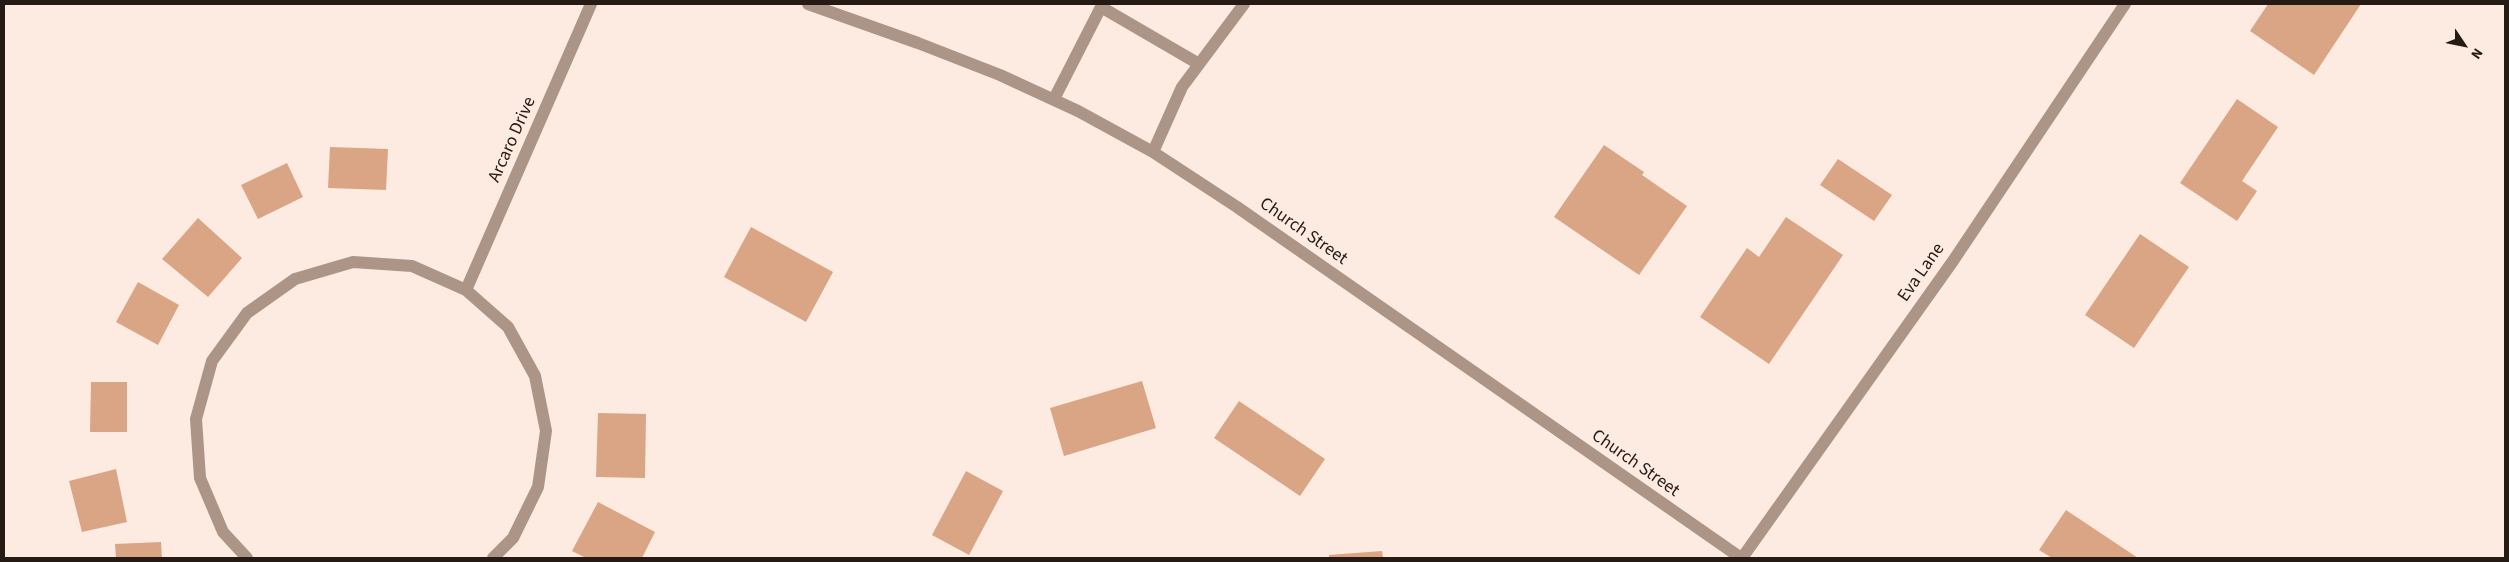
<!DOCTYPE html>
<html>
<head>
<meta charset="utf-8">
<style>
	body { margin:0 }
	#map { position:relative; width:2509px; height:562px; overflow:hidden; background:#fdeae0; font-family:"Source Sans 3",sans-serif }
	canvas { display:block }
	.frame { position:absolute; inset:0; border:5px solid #251b14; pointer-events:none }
	.north { position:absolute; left:2439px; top:20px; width:50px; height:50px; -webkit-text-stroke:4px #fdeae0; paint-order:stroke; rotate:124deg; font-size:14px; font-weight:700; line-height:20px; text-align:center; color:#251b14 }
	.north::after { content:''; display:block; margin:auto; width:18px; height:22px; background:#251b14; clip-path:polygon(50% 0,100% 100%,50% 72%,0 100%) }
</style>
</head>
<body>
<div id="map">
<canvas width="2509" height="562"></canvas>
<div class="frame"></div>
<div class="north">N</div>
</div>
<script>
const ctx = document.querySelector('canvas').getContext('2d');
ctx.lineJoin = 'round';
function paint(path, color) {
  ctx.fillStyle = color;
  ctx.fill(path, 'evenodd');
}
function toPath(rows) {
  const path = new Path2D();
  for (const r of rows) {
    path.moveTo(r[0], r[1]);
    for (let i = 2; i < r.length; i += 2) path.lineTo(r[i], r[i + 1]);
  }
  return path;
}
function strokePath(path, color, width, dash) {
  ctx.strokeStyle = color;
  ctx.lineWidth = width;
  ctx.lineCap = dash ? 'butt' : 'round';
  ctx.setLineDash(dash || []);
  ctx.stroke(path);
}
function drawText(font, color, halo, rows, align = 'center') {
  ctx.font = font + ' "Source Sans 3",sans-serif';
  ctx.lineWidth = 4.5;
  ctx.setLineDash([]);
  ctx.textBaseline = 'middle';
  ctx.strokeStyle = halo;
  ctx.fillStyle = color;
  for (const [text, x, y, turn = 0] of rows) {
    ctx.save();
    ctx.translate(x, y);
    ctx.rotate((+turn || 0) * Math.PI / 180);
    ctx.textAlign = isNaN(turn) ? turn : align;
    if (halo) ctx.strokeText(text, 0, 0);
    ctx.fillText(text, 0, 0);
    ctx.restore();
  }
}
paint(toPath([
	[2268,4,2289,5,2361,4,2314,75,2250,31],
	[2237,99,2278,127,2242,181,2257,191,2237,221,2180,183],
	[1604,145,1644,172,1642,175,1687,206,1639,275,1554,217],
	[330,147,388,149,386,190,328,188],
	[1838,159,1892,195,1874,221,1820,185],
	[287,163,303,197,258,219,241,185],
	[1786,217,1843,255,1769,364,1700,317,1747,248,1759,257],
	[198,218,242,258,208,297,162,259],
	[751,227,833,272,806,322,724,277],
	[2140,234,2189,267,2134,348,2085,315],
	[138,282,179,305,158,345,116,322],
	[1142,381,1156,428,1064,456,1050,408],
	[91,382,127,382,127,432,90,432],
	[1239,401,1325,459,1300,496,1214,438],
	[598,413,646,414,645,478,596,477],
	[116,469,127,522,82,532,69,481],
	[966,471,1003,491,969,555,932,535],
	[598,502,655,532,642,558,586,558,572,551],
	[2066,510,2138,558,2052,558,2039,550],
	[161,542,162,558,116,558,115,544],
	[1382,551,1383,558,1329,558,1329,555]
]), '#daa585');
strokePath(toPath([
	[808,4,918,43,1000,75,1078,111,1153,152,1237,207,1741,558],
	[1103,4,1101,7,1199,64],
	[1054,99,1101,7],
	[1153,152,1182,87,1244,4],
	[466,290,591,4],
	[247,558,223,532,200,478,196,419,212,361,247,313,295,279,353,262,412,266,466,290,508,327,535,376,546,431,538,487,513,538,493,558],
	[1742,558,1953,261,2125,4]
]), '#ac9587', 12);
drawText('18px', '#251b14', '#fdeae0', [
	["Arcaro Drive",513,140,-66],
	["Church Street",1303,232,35],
	["Eva Lane",1922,273,-55],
	["Church Street",1635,464,35]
]);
</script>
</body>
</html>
